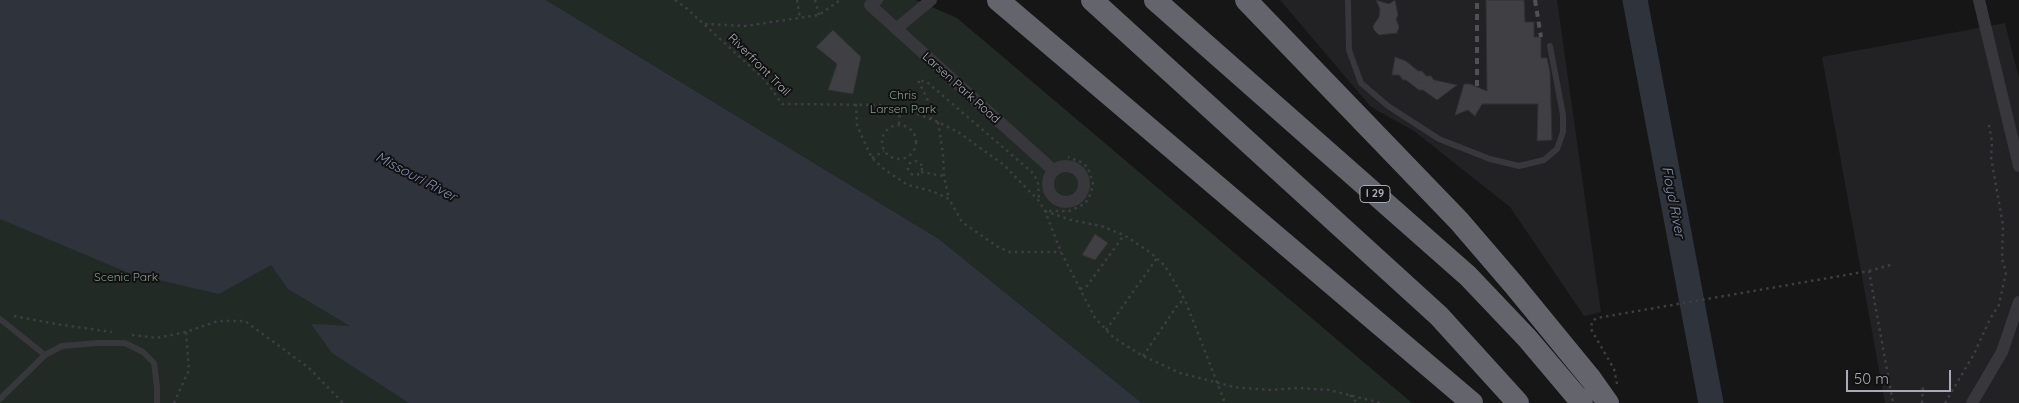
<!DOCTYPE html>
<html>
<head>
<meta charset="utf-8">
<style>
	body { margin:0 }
	#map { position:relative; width:2019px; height:403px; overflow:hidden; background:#161617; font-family:Quicksand,sans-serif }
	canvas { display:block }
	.scale { position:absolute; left:1846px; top:370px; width:105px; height:22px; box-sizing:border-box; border:2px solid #a9aab6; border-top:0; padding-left:6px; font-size:15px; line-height:18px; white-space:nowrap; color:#a9aab6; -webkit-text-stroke:4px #111112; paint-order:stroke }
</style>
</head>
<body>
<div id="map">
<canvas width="2019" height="403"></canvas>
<div class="scale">50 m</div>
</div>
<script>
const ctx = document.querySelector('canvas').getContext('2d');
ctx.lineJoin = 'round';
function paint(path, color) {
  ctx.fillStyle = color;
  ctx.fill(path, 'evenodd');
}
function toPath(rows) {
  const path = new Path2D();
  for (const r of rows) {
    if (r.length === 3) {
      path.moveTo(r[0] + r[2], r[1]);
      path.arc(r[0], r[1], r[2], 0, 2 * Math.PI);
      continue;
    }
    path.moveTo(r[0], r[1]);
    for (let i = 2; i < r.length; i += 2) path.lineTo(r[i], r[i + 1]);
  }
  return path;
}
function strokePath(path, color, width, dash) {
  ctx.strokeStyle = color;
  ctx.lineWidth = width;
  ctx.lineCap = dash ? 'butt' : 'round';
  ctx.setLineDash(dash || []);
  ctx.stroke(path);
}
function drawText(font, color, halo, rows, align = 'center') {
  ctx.font = font + ' Quicksand,sans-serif';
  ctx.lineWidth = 4;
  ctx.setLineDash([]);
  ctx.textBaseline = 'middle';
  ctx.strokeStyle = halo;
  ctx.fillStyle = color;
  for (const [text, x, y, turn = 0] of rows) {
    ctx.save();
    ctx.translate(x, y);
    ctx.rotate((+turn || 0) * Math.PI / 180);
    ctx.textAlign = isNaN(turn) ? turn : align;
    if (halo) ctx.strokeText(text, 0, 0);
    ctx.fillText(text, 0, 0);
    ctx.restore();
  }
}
paint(toPath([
	[1280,0,1557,0,1601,312,1584,316,1510,207,1414,131,1371,107],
	[2005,23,2019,78,2019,403,1885,403,1822,57]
]), '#222224');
paint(toPath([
	[546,0,916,0,957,18,1412,403,1142,403,939,239],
	[0,110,553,403,0,403]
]), '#222a25');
paint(toPath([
	[0,0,546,0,939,239,1142,403,409,403,332,353,311,324,350,326,288,289,271,265,219,294,129,273,0,219]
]), '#2f333c');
strokePath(toPath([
	[1635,0,1711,403]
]), '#2f333c', 25);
const building = toPath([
	[1376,0,1389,4,1395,0,1398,15,1396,19,1399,27,1397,33,1379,35,1374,30,1373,26,1379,17,1380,9,1376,0],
	[1486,0,1524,0,1525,22,1534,22,1534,37,1541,37,1541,58,1547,58,1550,72,1552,140,1537,141,1538,104,1482,104,1475,116,1468,110,1455,115,1464,84,1470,84,1487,91,1486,0],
	[833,30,861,57,853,94,828,90,837,64,816,47,833,30],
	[1395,57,1406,61,1418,71,1422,71,1426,76,1431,76,1434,80,1457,85,1437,100,1423,90,1419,90,1406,80,1403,80,1399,75,1392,75,1395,57],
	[1095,234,1108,243,1095,260,1082,255,1095,234]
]);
paint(building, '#404044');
strokePath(building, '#313033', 1);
strokePath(toPath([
	[675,0,685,7,765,80,782,104,883,105,915,113,938,122,958,132,1004,165,1039,201,1045,211,1061,252,1095,318,1114,338,1143,356,1180,373,1234,387,1270,390,1299,388,1329,390,1381,403],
	[797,0,800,18],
	[815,0,819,15],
	[705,24,745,26,819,15,840,0],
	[856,104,857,125,863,139,872,158,885,170,908,185,932,191,949,199,962,222,998,247,1010,252,1061,252],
	[931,119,932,109,918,80,927,82,1034,174,1038,183,1039,200],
	[938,122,943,154,944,176,949,199],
	[899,124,900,109],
	[899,142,17],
	[872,158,884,151],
	[915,168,7],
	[921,172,944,176],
	[1045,211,1071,220,1101,226,1124,235,1151,253,1165,266,1185,300,1225,403],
	[1049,211,1069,211,1079,207,1087,201,1091,193,1093,183,1088,168,1083,163,1068,157],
	[1869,271,1894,264],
	[1080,289,1086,287,1090,282,1124,235],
	[14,316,56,324,112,332],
	[1106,330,1157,258],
	[132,335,157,338,186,332,218,321,245,321,309,368,343,403],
	[1143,356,1179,303,1185,300],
	[1617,384,1614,369,1591,329,1592,321,1597,318,1869,271,1893,403],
	[1350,395,1357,403],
	[174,403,189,370,186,332],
	[1922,403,1923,385],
	[1945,403,1974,354,1990,319,1999,305,2006,272,2002,259,2003,225,1991,157,1992,142,1989,125]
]), '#3d3d43', 2.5, [2.5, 4]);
strokePath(toPath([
	[1348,0,1349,50,1361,83,1388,106,1439,139,1490,159,1519,166,1544,160,1557,149,1563,132,1563,115,1550,46],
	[0,319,45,355],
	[0,399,45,355,62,346,97,343,125,343,143,352,154,363,157,387,157,403]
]), '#37373c', 6);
strokePath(toPath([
	[877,0,870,5,1053,170],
	[1979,0,2019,166],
	[896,29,931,0],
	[1066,184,18],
	[1972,403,2002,352,2019,302]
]), '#37373c', 12);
strokePath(toPath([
	[998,0,1472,403],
	[1092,0,1439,316,1518,403],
	[1155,0,1468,276,1527,338,1582,403],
	[1246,0,1459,221,1514,285,1591,379,1608,403]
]), '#63646c', 22);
strokePath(toPath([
	[1535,0,1541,37],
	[1477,86,1477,0]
]), '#505057', 4, [6, 5]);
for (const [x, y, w] of [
	[1375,194,30]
]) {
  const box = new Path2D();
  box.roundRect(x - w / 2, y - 8.5, w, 17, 4);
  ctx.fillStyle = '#111112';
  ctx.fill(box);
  strokePath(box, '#a9aab6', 1);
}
drawText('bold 11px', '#a9aab6', null, [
	["I 29",1375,194]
]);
drawText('12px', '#a9aab6', '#111112', [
	["Riverfront Trail",759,65,45],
	["Larsen Park Road",961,88,42]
]);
drawText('12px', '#829f8b', '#111112', [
	["Chris",903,95],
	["Larsen Park",903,109],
	["Scenic Park",126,277]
]);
drawText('italic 14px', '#838fae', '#111112', [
	["Missouri River",416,177,28],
	["Floyd River",1673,202,79]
]);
</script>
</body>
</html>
